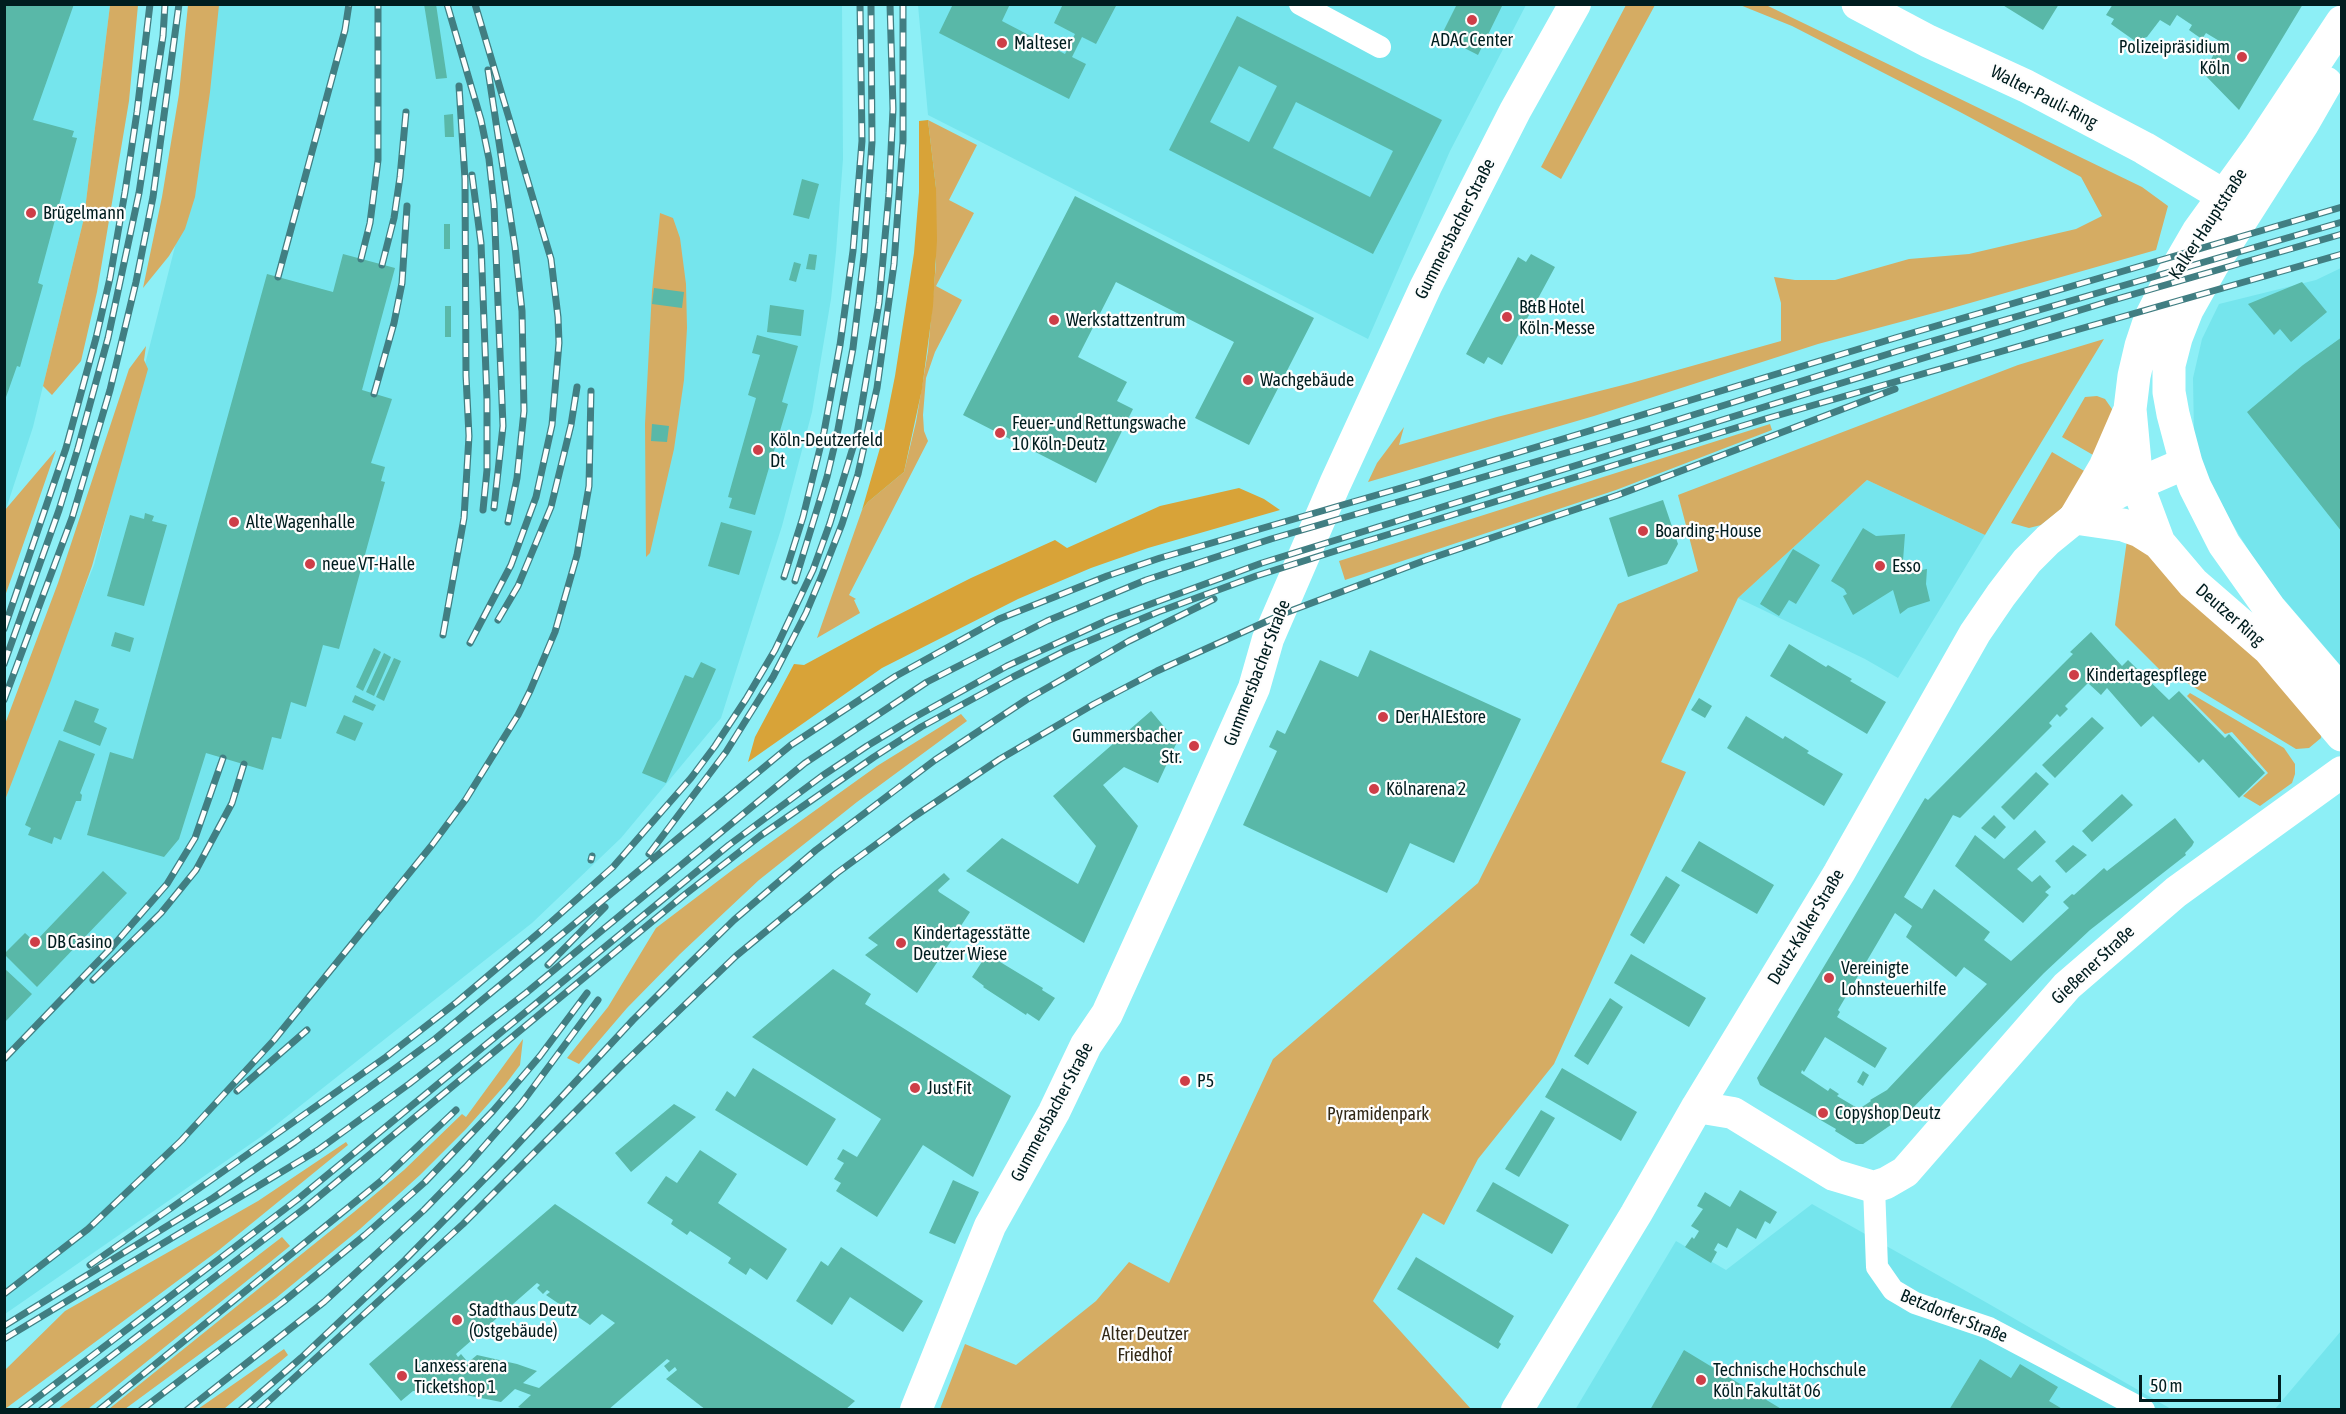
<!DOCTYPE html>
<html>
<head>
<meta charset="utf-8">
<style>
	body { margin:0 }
	#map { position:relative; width:2346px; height:1414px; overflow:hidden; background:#8deff6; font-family:"Asap Condensed",sans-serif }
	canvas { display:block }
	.frame { position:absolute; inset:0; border:6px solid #001d1f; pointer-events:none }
	.scale { position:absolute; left:2139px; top:1375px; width:142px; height:27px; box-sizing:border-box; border:3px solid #001d1f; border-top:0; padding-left:8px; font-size:18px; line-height:21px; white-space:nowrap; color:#001d1f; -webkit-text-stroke:4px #fdfdfd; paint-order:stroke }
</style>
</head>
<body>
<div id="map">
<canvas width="2346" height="1414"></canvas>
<div class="frame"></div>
<div class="scale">50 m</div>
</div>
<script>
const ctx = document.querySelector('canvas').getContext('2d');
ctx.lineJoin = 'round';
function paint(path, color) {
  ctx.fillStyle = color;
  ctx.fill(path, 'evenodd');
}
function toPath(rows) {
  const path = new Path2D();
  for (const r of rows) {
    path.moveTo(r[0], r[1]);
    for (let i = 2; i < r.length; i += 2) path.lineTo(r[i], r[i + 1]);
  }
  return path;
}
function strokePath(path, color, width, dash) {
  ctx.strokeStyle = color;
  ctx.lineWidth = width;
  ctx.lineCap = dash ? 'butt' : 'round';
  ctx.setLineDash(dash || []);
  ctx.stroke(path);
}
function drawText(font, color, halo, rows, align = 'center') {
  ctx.font = font + ' "Asap Condensed",sans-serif';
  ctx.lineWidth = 4.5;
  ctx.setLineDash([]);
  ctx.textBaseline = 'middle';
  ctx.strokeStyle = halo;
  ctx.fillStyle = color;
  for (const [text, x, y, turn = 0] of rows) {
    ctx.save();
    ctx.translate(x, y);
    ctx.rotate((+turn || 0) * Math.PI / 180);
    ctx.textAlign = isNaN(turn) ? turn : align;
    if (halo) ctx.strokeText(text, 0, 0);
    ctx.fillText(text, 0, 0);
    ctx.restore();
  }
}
paint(toPath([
	[5,5,110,5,84,218,33,427,5,512],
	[208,5,842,5,843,159,836,252,831,299,812,412,782,526,721,718,621,838,532,923,262,1136,5,1314,5,785,94,565,183,215],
	[918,5,1526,5,1450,151,1368,339,928,115],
	[2341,268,2341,666,2281,596,2254,559,2230,520,2204,469,2194,434,2193,378,2202,339,2219,304,2316,280],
	[1867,480,1985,535,1898,678,1865,659,1738,598],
	[1812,1204,1989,1304,2171,1409,1575,1410,1676,1241,1726,1270],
	[2341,1331,2341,1409,2275,1409]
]), '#75e5ed');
paint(toPath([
	[110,5,138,5,129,101,97,292,81,361,52,395,43,386,84,218],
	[188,5,219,5,210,92,195,197,185,229,169,256,143,288,162,197,179,94],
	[1626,5,1655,5,1561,179,1541,167],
	[1740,5,1766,5,2142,187,2168,206,2156,250,1949,309,1818,344,1594,416,1368,482,1377,463,1404,427,1399,445,1497,417,1631,383,1781,341,1781,303,1774,277,1795,280,1835,280,1909,259,1969,254,2076,229,2102,216,2081,177,1960,112,1792,26],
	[928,120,977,145,949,200,974,213,936,286,962,300,935,352,926,378,923,415,924,431,928,441,849,595,856,599,854,600,860,613,817,638,862,510,868,502,904,472,916,422,928,351,936,264,936,188],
	[660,213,673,218,680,238,686,284,687,328,684,380,674,449,650,553,646,557,645,424,652,291],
	[2104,339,1985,535,1867,480,1738,598,1661,762,1686,772,1554,1064,1478,1159,1444,1225,1423,1213,1373,1301,1471,1409,940,1409,965,1344,1016,1365,1096,1301,1129,1262,1169,1283,1273,1059,1478,883,1618,604,1698,571,1678,495,2018,365],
	[146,346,144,360,148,369,92,566,50,683,5,800,5,724,58,583,129,369],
	[2097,396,2105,399,2112,409,2111,427,2100,459,2062,437,2085,397],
	[1770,424,1772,430,1616,490,1345,580,1339,561],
	[56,450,15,568,5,596,5,510],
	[2052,452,2091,475,2060,510,2041,525,2029,528,2011,523],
	[2128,533,2250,647,2322,729,2321,738,2309,748,2296,749,2169,672,2164,674,2115,625],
	[2190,693,2284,748,2295,764,2295,774,2292,783,2260,806,2243,796,2268,773,2232,732,2225,734,2187,696],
	[961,714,967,721,857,802,759,880,680,954,627,1008,579,1064,567,1058,608,1007,656,928,735,868,877,766],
	[523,1039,520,1065,505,1085,466,1129,420,1175,360,1229,276,1298,125,1409,109,1409,354,1212,404,1170,462,1114,466,1117],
	[346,1142,348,1145,219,1250,5,1409,5,1370,65,1311,258,1201],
	[282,1237,290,1246,88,1409,58,1409],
	[284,1349,288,1355,224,1409,198,1409]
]), '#d5ac63');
paint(toPath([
	[928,120,936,188,937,240,933,306,922,389,904,472,868,502,862,510,882,441,895,376,914,253,919,192,919,121],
	[1239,488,1264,499,1280,510,1148,548,1091,568,1018,599,882,668,748,762,755,737,794,664,804,665,876,626,971,578,1055,540,1067,548,1160,506]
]), '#d8a338');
paint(toPath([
	[4,4,74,4,33,120,74,131,72,137,77,138,38,283,43,285,20,367,17,366,5,400],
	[424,4,436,4,447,78,436,79],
	[953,4,1010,4,1002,21,1065,54,1075,34,1054,23,1063,4,1117,4,1096,44,1082,37,1072,57,1086,64,1069,99,939,33],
	[1457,4,1503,4,1478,55,1441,36],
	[2001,4,2059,4,2043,30],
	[2113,4,2303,4,2239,110,2203,73,2221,42,2206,33,2202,39,2196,35,2189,30,2192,25,2177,15,2170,26,2160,20,2147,37,2135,41,2111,24,2114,19,2106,15],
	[1237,16,1442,120,1373,254,1169,150],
	[1239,66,1277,86,1249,142,1210,122],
	[1296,102,1393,151,1370,197,1273,148],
	[453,114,454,137,445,137,444,115],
	[802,179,819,184,809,219,793,215],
	[1075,196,1314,318,1249,445,1195,418,1234,342,1116,282,1078,357,1127,382,1117,401,1133,409,1096,483,963,415],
	[444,224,450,224,450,249,444,249],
	[343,254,395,268,362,390,392,399,371,463,385,467,381,481,385,482,339,649,323,645,306,707,291,702,281,739,272,737,263,770,206,753,179,839,164,857,87,835,110,752,133,759,267,274,333,292],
	[809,254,817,255,815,270,806,269],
	[1531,254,1555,267,1502,365,1488,357,1484,364,1466,354,1518,257,1526,262],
	[794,262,801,264,796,282,789,280],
	[2302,282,2327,312,2291,342,2280,329,2274,335,2248,304],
	[654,288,684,292,682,308,652,304],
	[770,305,804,310,801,336,767,332],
	[445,306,451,306,451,337,445,337],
	[757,335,798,346,782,402,788,404,755,515,729,508,732,498,728,497,756,398,748,395,760,355,752,353],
	[2342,337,2342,532,2247,412,2303,365],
	[652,424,669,426,667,442,651,441],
	[1663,500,1678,544,1667,564,1628,577,1609,518],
	[145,513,154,516,152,521,167,525,144,606,107,596,130,515,144,519],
	[721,522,752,531,739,575,708,566],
	[1863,528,1876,536,1905,534,1902,574,1927,569,1926,584,1930,601,1908,608,1900,614,1893,590,1853,615,1843,596,1847,594,1844,589,1831,581],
	[1793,549,1820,565,1796,604,1789,600,1779,616,1760,604],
	[115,632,134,638,130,652,111,646],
	[2091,632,2122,666,2128,660,2169,700,2179,691,2225,738,2229,734,2265,773,2239,798,2203,759,2199,763,2153,716,2141,727,2107,688,2101,695,2088,683,2065,706,2068,709,2060,717,2057,714,2049,723,2052,726,1960,818,1953,815,1904,897,1922,909,1934,889,1990,932,1984,940,2011,961,2069,908,2063,902,2072,894,2074,895,2104,868,2107,871,2175,818,2194,842,2192,846,2185,853,2186,855,2090,930,2044,973,1907,1114,1863,1144,1856,1144,1835,1131,1836,1129,1760,1085,1757,1078,1925,798,1928,800,2063,664,2073,654,2070,652],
	[1895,913,1912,926,1906,937,1956,977,1964,967,1987,984,1887,1090,1870,1100,1871,1101,1859,1109,1837,1096,1839,1094,1830,1088,1828,1091,1801,1073,1802,1070,1804,1072,1825,1037,1875,1068,1887,1048,1837,1017,1840,1012,1838,1010],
	[1789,644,1826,667,1828,665,1852,679,1850,681,1886,702,1867,734,1770,676],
	[374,648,381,652,363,691,356,687],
	[1370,650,1521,719,1454,863,1410,843,1387,893,1243,825,1277,751,1269,747,1277,730,1285,734,1320,660,1358,677],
	[384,653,391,657,374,696,366,692],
	[394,658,401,661,384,701,376,697],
	[701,662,716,669,666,783,642,773,685,675,693,678],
	[355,695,376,705,373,711,352,702],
	[1699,698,1712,706,1705,718,1691,710],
	[75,700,99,709,94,722,107,728,100,746,63,731],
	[1151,711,1177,742,1158,783,1124,767,1103,785,1138,826,1084,943,966,871,1002,838,1078,884,1096,846,1053,796],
	[344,715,363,723,355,741,336,733],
	[1746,716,1783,739,1785,736,1809,751,1807,753,1843,774,1824,806,1727,748],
	[2092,717,2104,728,2055,778,2042,765],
	[59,740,95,754,80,793,82,795,81,801,76,801,61,840,54,837,52,844,28,835,31,828,25,825],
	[2036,772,2049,784,2014,820,2001,807],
	[2122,794,2133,805,2092,842,2082,831],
	[1994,815,2006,827,1995,839,1981,828],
	[2035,830,2046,842,2017,869,2032,882,2040,875,2051,887,2045,892,2049,895,2023,923,1955,866,1975,835,2004,859],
	[1699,841,1774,885,1757,914,1681,871],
	[2073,845,2087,855,2066,873,2055,861],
	[103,871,127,893,37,987,4,954,25,933,35,942],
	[944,873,950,879,938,890,939,892,970,912,917,993,865,955,878,945,868,938],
	[1666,876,1680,885,1644,944,1630,935],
	[987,954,1043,988,1042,990,1055,998,1039,1021,1027,1013,1026,1015,983,987,984,986,972,977],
	[1631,954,1706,998,1689,1027,1614,983],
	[4,968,32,994,4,1023],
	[833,969,871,994,865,1004,1011,1096,973,1177,923,1145,877,1217,836,1191,841,1183,834,1179,844,1163,837,1159,843,1149,857,1157,881,1119,752,1037],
	[1610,998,1623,1007,1588,1065,1574,1056],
	[753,1068,836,1119,807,1166,715,1110,727,1091,735,1097],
	[1562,1068,1637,1112,1621,1141,1545,1097],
	[1863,1071,1869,1075,1863,1086,1857,1082],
	[674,1104,696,1117,631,1172,615,1153],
	[1541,1110,1555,1118,1519,1177,1505,1169],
	[700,1150,737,1174,718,1203,787,1249,767,1280,750,1268,746,1275,728,1263,731,1258,690,1231,687,1235,671,1224,673,1220,647,1203,666,1176,677,1183],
	[953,1180,979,1192,955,1244,929,1233],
	[1493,1182,1569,1225,1552,1254,1476,1211],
	[1740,1190,1777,1212,1770,1224,1765,1221,1756,1239,1737,1228,1727,1248,1718,1243,1714,1250,1717,1252,1711,1263,1685,1247,1692,1237,1694,1239,1699,1231,1691,1226,1703,1209,1697,1206,1705,1192,1730,1207],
	[555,1204,688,1292,855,1401,845,1410,706,1410,666,1379,677,1370,675,1367,669,1372,664,1366,670,1361,667,1359,608,1410,526,1410,518,1407,531,1395,515,1389,501,1402,451,1392,413,1391,401,1401,369,1364],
	[537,1283,540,1285,537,1288,543,1294,547,1290,550,1292,546,1295,590,1325,602,1314,615,1323,539,1388,523,1383,537,1371,517,1364,477,1355,465,1365,463,1363,466,1360,461,1354,458,1357,456,1354],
	[841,1247,923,1301,903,1332,850,1297,832,1325,796,1301,821,1261,828,1266],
	[1416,1257,1514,1316,1499,1342,1501,1344,1498,1349,1397,1289],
	[1684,1350,1783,1410,1650,1410],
	[1980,1359,2011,1378,2020,1364,2058,1387,2049,1401,2064,1410,1949,1410]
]), '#59b8a8');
strokePath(toPath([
	[1300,4,1380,47],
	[1874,1187,1877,1267,1893,1290,1915,1303,1989,1328,2144,1410]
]), '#fff', 22);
strokePath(toPath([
	[1697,1107,1733,1113,1834,1175,1874,1187,1886,1183,1905,1172,2067,986,2176,892,2342,772],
	[916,1410,990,1226,1054,1112,1086,1045,1107,1014,1192,827,1254,688,1268,639,1335,484,1426,286,1515,111,1575,4],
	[1517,1410,1636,1214,1697,1107,1839,873,1975,633,2001,595,2027,561,2048,540,2075,518,2119,492,2186,463]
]), '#fff', 32);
strokePath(toPath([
	[1858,4,1928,41,2026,86,2144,148,2244,208],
	[2342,22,2258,149,2198,232,2169,282,2150,319,2141,346,2134,376,2130,409,2137,484,2159,543,2193,583,2269,649,2342,735],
	[2326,83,2303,123,2213,264,2187,310,2176,338,2169,365,2169,392,2173,414,2186,463,2195,487,2224,544,2270,609,2342,693],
	[2128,414,2105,467,2075,518,2123,525,2140,531,2159,543]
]), '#fff', 33);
const rail = toPath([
	[447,4,481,120,489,159,494,204,503,426,494,508],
	[488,70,515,247,522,311,524,411,517,478,508,522],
	[472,175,481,243,487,400,487,470,483,510],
	[361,259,370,223,378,160,378,4],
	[382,265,394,218,400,177,406,112],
	[278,277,345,30,349,4],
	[374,394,394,323,402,283,407,206],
	[784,577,803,517,824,432,840,345,853,251,862,141,860,4],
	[795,581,827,477,837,435,853,348,864,256,872,142,871,4],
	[498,620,518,586,551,507,571,425,577,387],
	[4,629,66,448,96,338,110,278,125,192,137,112,150,4],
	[443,635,464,518,469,436,466,376,465,179,459,86],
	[470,643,511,565,536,497,552,425,559,343,558,317,551,259,475,4],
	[4,664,59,510,78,448,108,338,139,193,163,36,165,4],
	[4,700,72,518,110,390,136,282,153,197,179,4],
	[649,854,726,752,773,677,806,613,822,575,842,524,858,474,877,388,894,264,903,141,903,4],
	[591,860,592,856],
	[548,965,605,907],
	[93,980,161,913,196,870,232,803,244,764],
	[4,1059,112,947,167,884,195,838,223,758],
	[237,1091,307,1030],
	[178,1144,274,1040,432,845,466,799,518,715,530,691,555,632,577,555,589,486,591,391],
	[90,1265,386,1057,457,1002,541,931,613,867,641,835,691,778,715,746,746,699,775,650,813,570,830,523,857,434,879,303,889,193,893,109,890,4],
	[4,1294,88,1229,183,1139],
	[4,1326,213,1198,295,1142,435,1039,791,745,896,676,999,619,1107,576,1160,558,1418,483,1895,338,2342,207],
	[4,1339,318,1150,409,1084,526,993,805,763,927,682,1047,621,1146,580,1271,539,1648,429,1898,351,2342,222],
	[21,1410,298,1199,729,845,822,776,867,746,915,717,1007,666,1110,619,1262,563,1809,393,2110,301,2342,234],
	[41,1410,305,1208,683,896,760,836,874,757,921,727,1013,677,1067,650,1158,612,1256,576,1367,541,1765,419,2342,254],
	[99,1410,381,1181,456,1110],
	[141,1410,283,1302,365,1235,425,1182,493,1111,540,1056,587,993],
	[187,1410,324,1302,424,1210,466,1167,521,1104,598,1000],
	[241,1410,301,1358,405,1260,502,1161,633,1020,685,968,734,920,816,850,935,760,1026,700,1129,641,1214,599],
	[259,1410,463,1224,623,1064,736,956,837,873,912,818,1000,759,1094,704,1157,671,1285,613,1426,560,1618,495,1895,389]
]);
strokePath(rail, '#417e82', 7);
strokePath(rail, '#fdfdfd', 4.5, [14]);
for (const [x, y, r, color] of [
	[1472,20,6,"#ce3e48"],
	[1002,43,6,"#ce3e48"],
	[2242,57,6,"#ce3e48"],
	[31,213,6,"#ce3e48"],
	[1507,317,6,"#ce3e48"],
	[1054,320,6,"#ce3e48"],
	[1248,380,6,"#ce3e48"],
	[1000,433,6,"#ce3e48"],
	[758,450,6,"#ce3e48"],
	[234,522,6,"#ce3e48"],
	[1643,531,6,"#ce3e48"],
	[310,564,6,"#ce3e48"],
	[1880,566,6,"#ce3e48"],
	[2074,675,6,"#ce3e48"],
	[1383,717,6,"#ce3e48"],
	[1194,746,6,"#ce3e48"],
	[1374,789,6,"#ce3e48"],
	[35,942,6,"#ce3e48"],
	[901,943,6,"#ce3e48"],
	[1829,978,6,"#ce3e48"],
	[1185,1081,6,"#ce3e48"],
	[915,1088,6,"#ce3e48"],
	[1823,1113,6,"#ce3e48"],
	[457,1320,6,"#ce3e48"],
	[402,1376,6,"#ce3e48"],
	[1701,1380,6,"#ce3e48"]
]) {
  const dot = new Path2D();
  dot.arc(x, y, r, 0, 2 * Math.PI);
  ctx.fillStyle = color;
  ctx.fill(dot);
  strokePath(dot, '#fdfdfd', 2);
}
drawText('18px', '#001d1f', '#fdfdfd', [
	["ADAC Center",1472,40,"center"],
	["Malteser",1014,43],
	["Polizeipräsidium",2230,47,"right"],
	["Köln",2230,68,"right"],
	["Brügelmann",43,213],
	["B&B Hotel",1519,307],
	["Köln-Messe",1519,328],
	["Werkstattzentrum",1066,320],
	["Wachgebäude",1260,380],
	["Feuer- und Rettungswache",1012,423],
	["10 Köln-Deutz",1012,444],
	["Köln-Deutzerfeld",770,440],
	["Dt",770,461],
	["Alte Wagenhalle",246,522],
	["Boarding-House",1655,531],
	["neue VT-Halle",322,564],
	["Esso",1892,566],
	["Kindertagespflege",2086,675],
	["Der HAIEstore",1395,717],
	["Gummersbacher",1182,736,"right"],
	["Str.",1182,757,"right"],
	["Kölnarena 2",1386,789],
	["Kindertagesstätte",913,933],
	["Deutzer Wiese",913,954],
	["DB Casino",47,942],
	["Vereinigte",1841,968],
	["Lohnsteuerhilfe",1841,989],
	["P5",1197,1081],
	["Just Fit",927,1088],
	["Copyshop Deutz",1835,1113],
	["Stadthaus Deutz",469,1310],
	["(Ostgebäude)",469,1331],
	["Lanxess arena",414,1366],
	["Ticketshop 1",414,1387],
	["Technische Hochschule",1713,1370],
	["Köln Fakultät 06",1713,1391]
], 'left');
drawText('18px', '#001d1f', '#fdfdfd', [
	["Walter-Pauli-Ring",2044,97,27],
	["Kalker Hauptstraße",2208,224,-57],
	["Gummersbacher Straße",1455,229,-63],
	["Deutzer Ring",2230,615,41],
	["Gummersbacher Straße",1257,673,-69],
	["Deutz-Kalker Straße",1806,927,-59],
	["Gießener Straße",2093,965,-43],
	["Gummersbacher Straße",1052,1112,-62],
	["Betzdorfer Straße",1954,1316,22]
]);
drawText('18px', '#322816', '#fdfdfd', [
	["Pyramidenpark",1378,1114],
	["Alter Deutzer",1145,1334],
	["Friedhof",1145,1355]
]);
</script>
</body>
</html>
